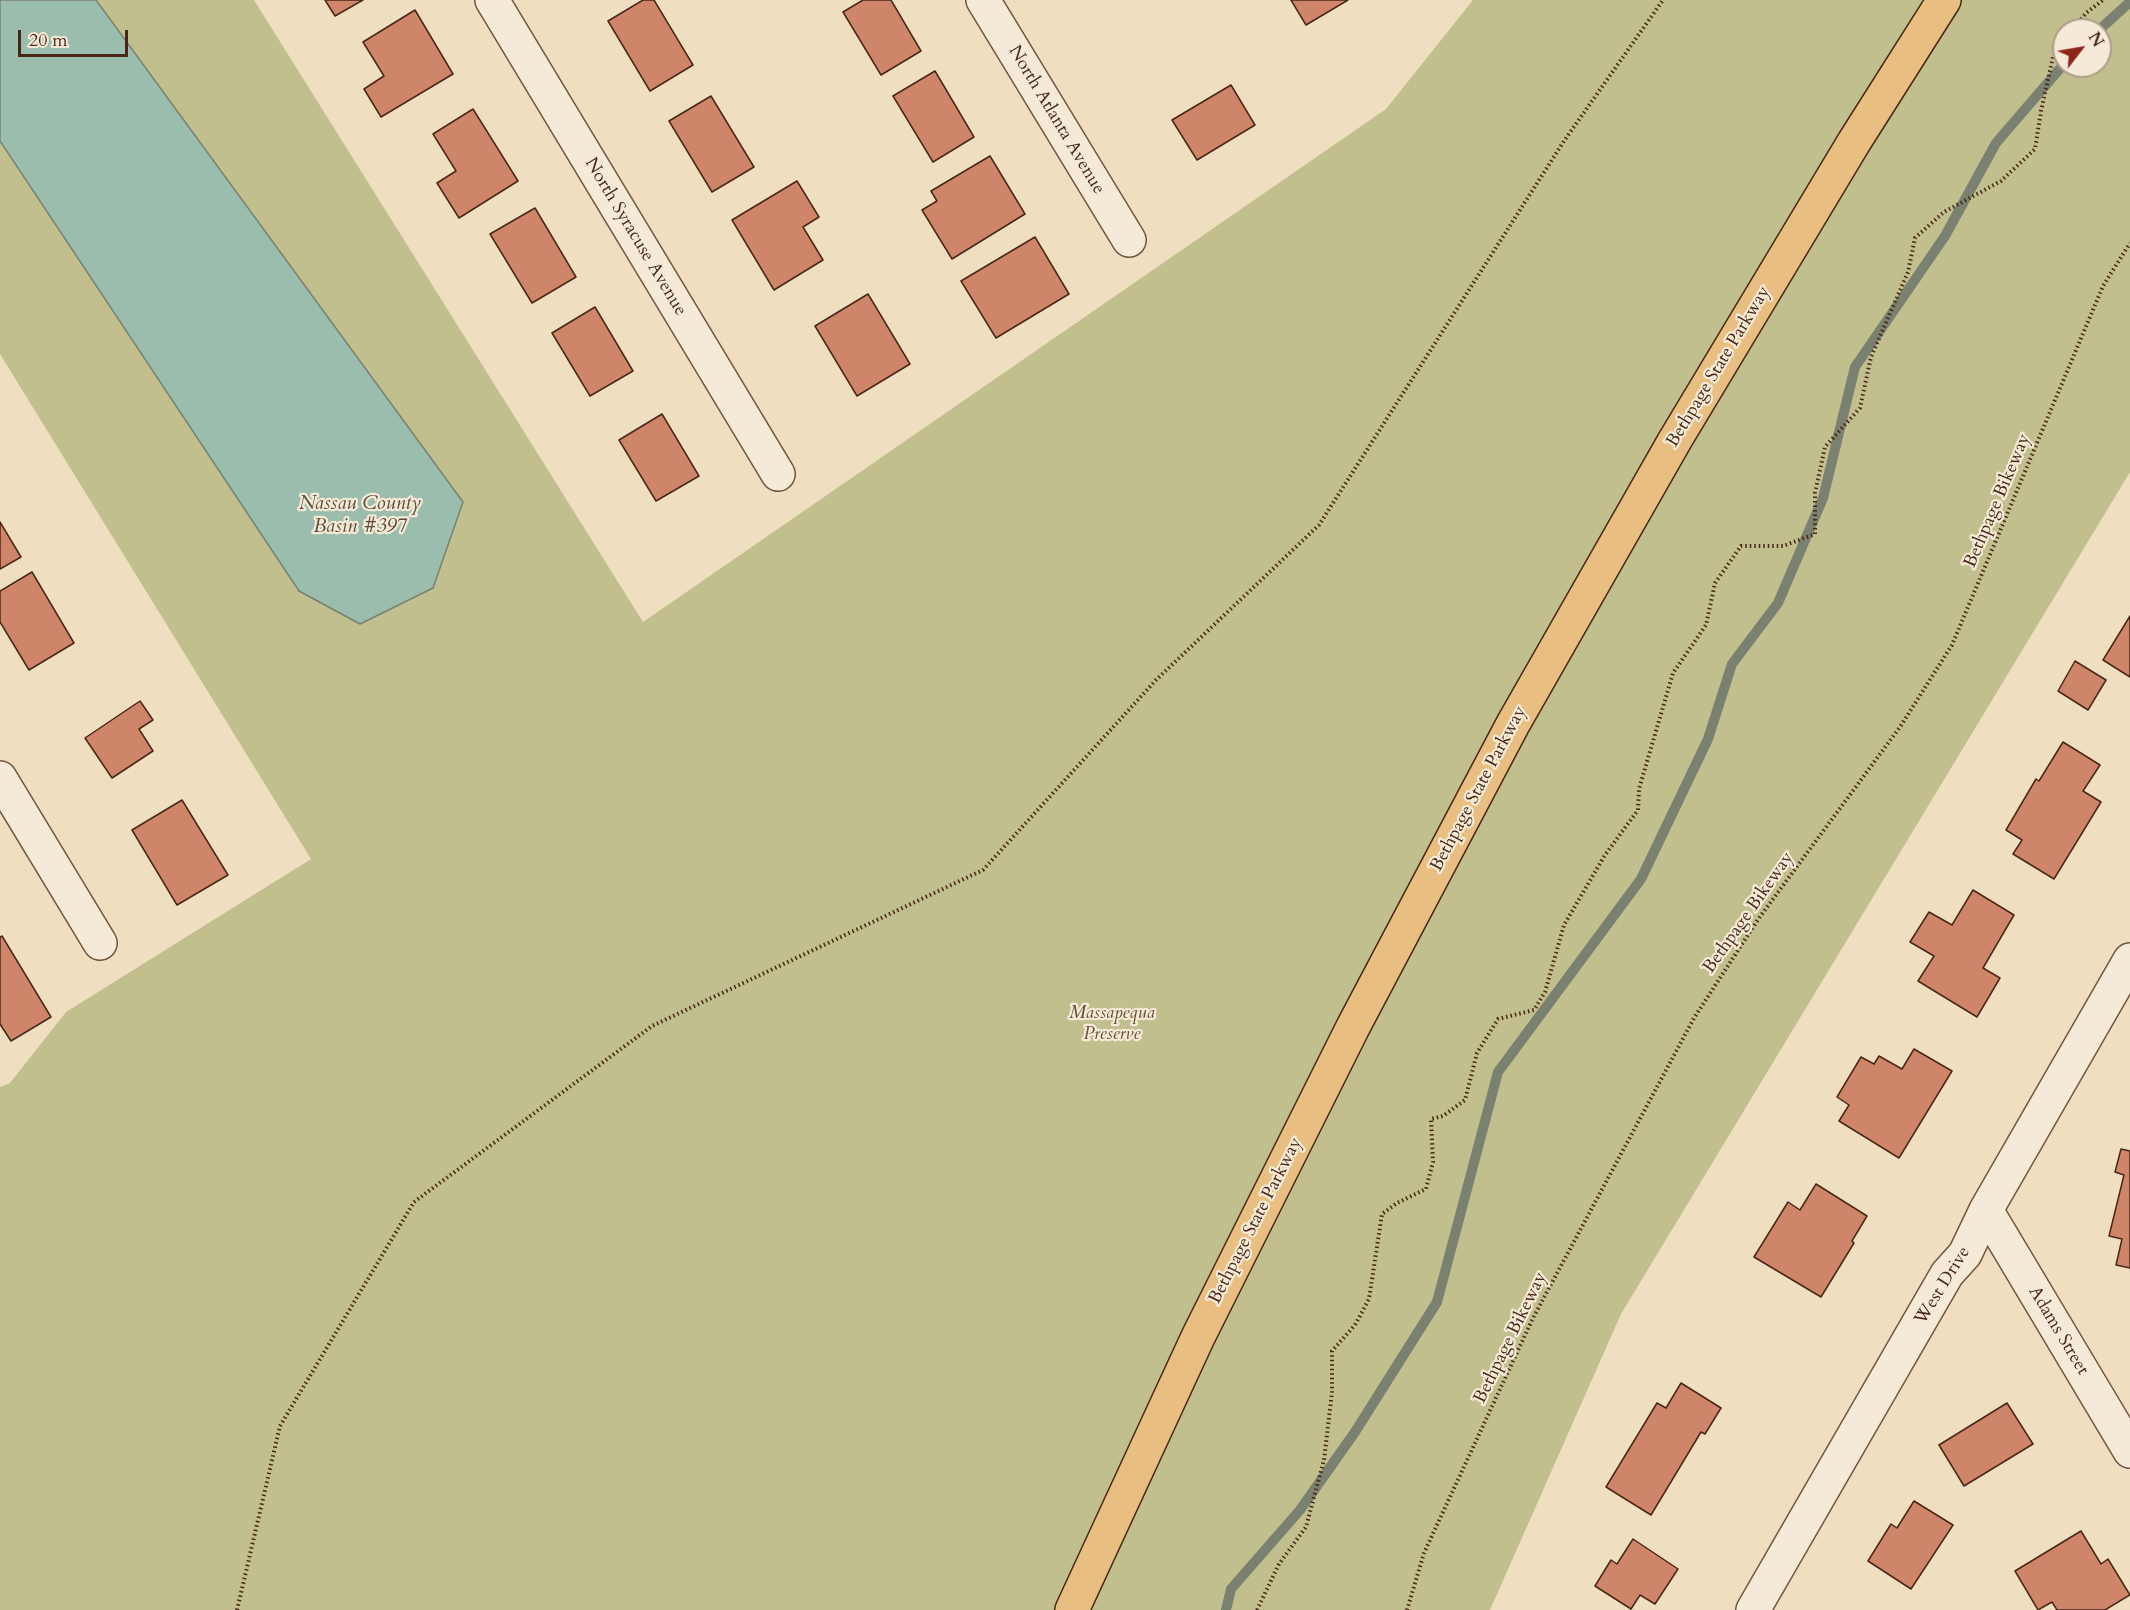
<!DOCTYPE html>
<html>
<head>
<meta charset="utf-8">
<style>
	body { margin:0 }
	#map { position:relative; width:2130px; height:1610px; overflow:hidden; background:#f0dec1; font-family:Cardo,serif }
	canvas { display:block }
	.north { position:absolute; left:2052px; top:18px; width:60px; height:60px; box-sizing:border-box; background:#f5ead7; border:2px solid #b09c89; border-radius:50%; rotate:59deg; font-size:16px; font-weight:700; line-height:24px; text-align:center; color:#492715 }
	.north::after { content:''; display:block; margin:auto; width:21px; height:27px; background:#8f2418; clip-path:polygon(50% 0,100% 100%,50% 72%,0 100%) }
	.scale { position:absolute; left:18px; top:30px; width:110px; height:27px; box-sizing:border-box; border:3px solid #492715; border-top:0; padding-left:8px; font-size:18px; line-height:21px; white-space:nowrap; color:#492715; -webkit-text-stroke:4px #f5ead7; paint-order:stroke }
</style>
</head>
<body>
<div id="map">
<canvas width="2130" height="1610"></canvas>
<div class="north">N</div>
<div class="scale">20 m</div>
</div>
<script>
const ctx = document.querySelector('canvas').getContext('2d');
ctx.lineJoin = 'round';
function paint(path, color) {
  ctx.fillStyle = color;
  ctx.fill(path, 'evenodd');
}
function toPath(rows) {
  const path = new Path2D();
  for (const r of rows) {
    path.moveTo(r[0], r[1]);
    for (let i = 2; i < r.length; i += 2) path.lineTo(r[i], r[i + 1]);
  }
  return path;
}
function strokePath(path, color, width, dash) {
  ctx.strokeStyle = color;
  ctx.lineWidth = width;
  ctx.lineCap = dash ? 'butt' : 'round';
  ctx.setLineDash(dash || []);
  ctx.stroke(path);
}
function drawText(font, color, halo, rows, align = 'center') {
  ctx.font = font + ' Cardo,serif';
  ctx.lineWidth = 4.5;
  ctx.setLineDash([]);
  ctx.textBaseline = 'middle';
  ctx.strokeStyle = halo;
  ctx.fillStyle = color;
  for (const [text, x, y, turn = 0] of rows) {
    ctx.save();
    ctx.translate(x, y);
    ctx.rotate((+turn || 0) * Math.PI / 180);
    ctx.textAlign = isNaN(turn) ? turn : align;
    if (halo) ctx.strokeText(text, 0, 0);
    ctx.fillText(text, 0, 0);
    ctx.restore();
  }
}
paint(toPath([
	[0,0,254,0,643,622,1386,109,1473,0,2130,0,2130,472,1621,1314,1490,1610,0,1610,0,1087,10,1083,66,1012,311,859,0,354],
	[2064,30,2100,30,2100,66,2064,66]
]), '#c1bf8d');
const water = toPath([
	[0,0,96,0,463,502,433,588,360,624,299,591,0,141,0,0]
]);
paint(water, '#9bbdad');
strokePath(water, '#7a8170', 1.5);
strokePath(toPath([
	[2099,30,2130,2],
	[1226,1610,1231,1589,1300,1510,1355,1432,1437,1302,1498,1072,1641,879,1708,739,1732,664,1778,603,1823,498,1855,367,1945,236,1996,143,2064,64]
]), '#7a8170', 10);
const building = toPath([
	[325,0,363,0,335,16,325,0],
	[643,0,654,0,693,65,650,91,608,21,643,0],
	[863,0,891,0,921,51,881,75,843,12,863,0],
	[1291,0,1348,0,1306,25,1291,0],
	[415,10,453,74,381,117,364,89,384,76,363,42,415,10],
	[935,71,974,137,933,162,893,96,935,71],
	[1231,85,1255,125,1197,160,1172,120,1231,85],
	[711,96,754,167,712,192,669,121,711,96],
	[473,109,518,181,459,218,437,183,456,171,433,134,473,109],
	[990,156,1025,214,952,259,922,210,937,201,931,191,990,156],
	[797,181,819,217,803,227,823,260,774,290,732,220,797,181],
	[535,208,576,277,532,303,490,234,535,208],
	[1035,237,1069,294,996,338,961,281,1035,237],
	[868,294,910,364,857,396,815,326,868,294],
	[595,307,633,371,590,396,552,333,595,307],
	[662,414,699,476,656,501,619,440,662,414],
	[0,522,21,557,0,569,0,522],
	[32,572,74,643,29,670,0,622,0,591,32,572],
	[2130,616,2130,677,2103,660,2130,616],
	[2075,661,2106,680,2088,710,2058,691,2075,661],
	[140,701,153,720,139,729,153,751,112,778,85,738,140,701],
	[2063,742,2100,765,2083,791,2101,802,2054,879,2013,854,2022,840,2006,830,2036,779,2039,781,2063,742],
	[182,800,228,875,177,905,132,830,182,800],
	[1973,890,2014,915,1983,968,2000,978,1977,1017,1918,981,1934,956,1910,942,1929,912,1952,925,1973,890],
	[2,936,51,1017,11,1041,0,1024,0,937,2,936],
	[1914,1049,1952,1071,1899,1158,1839,1121,1849,1105,1837,1097,1861,1057,1874,1064,1879,1056,1902,1069,1914,1049],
	[2121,1149,2130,1151,2130,1268,2116,1265,2122,1239,2109,1236,2124,1175,2115,1172,2121,1149],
	[1816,1184,1867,1216,1852,1241,1854,1243,1821,1297,1754,1257,1788,1202,1800,1210,1816,1184],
	[1681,1383,1721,1408,1705,1434,1701,1432,1651,1515,1606,1487,1657,1403,1666,1408,1681,1383],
	[2007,1403,2033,1444,1964,1486,1939,1445,2007,1403],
	[1914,1501,1953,1525,1911,1589,1868,1561,1891,1524,1897,1528,1914,1501],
	[2081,1531,2101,1564,2108,1559,2130,1595,2105,1610,2057,1610,2052,1602,2038,1610,2015,1571,2081,1531],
	[1633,1539,1678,1569,1655,1604,1640,1595,1631,1609,1595,1586,1611,1560,1617,1564,1633,1539]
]);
paint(building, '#ce856a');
strokePath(building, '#492715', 1.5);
const minor = toPath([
	[492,0,778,474],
	[983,0,1129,240],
	[0,778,100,943],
	[1986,1210,2130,1451],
	[1753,1610,1947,1274,1965,1254,1986,1210,2130,960]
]);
const trunk = toPath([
	[1072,1610,1198,1337,1353,1027,1513,724,1675,440,1854,142,1944,0]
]);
strokePath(minor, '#735540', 36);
strokePath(trunk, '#492715', 36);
strokePath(toPath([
	[2073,30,2086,13,2103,0],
	[237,1610,280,1426,414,1202,652,1026,983,870,1156,680,1319,525,1564,141,1663,0],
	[1257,1610,1279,1564,1306,1527,1324,1460,1332,1392,1332,1351,1355,1325,1369,1299,1382,1214,1397,1203,1426,1189,1433,1162,1431,1119,1443,1116,1465,1100,1477,1053,1498,1019,1534,1010,1545,992,1564,925,1605,855,1638,810,1639,789,1673,673,1706,625,1715,583,1741,546,1783,546,1815,534,1815,493,1825,447,1860,408,1871,357,1908,272,1915,238,1944,212,2001,181,2035,149,2041,111,2053,57,2064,42],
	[1407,1610,1424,1553,1533,1318,1694,1018,1759,918,1900,727,1952,645,2103,286,2130,243]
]), '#492715', 4, [1.5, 3]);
strokePath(minor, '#f5ead7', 33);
strokePath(trunk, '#e8bf80', 33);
drawText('18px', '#492715', '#f5ead7', [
	["North Atlanta Avenue",1056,120,59],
	["North Syracuse Avenue",635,237,59],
	["Bethpage State Parkway",1719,367,-59],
	["Bethpage Bikeway",1998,501,-67],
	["Bethpage State Parkway",1479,789,-62],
	["Bethpage Bikeway",1749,913,-55],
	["Bethpage State Parkway",1256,1221,-63],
	["West Drive",1943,1286,-58],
	["Adams Street",2058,1331,59],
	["Bethpage Bikeway",1511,1338,-64]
]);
drawText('italic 18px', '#674d33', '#f5ead7', [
	["Massapequa",1112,1014],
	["Preserve",1112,1035]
]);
drawText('italic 20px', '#5e4c3b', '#f5ead7', [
	["Nassau County",360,504],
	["Basin #397",360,527]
]);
</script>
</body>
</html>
